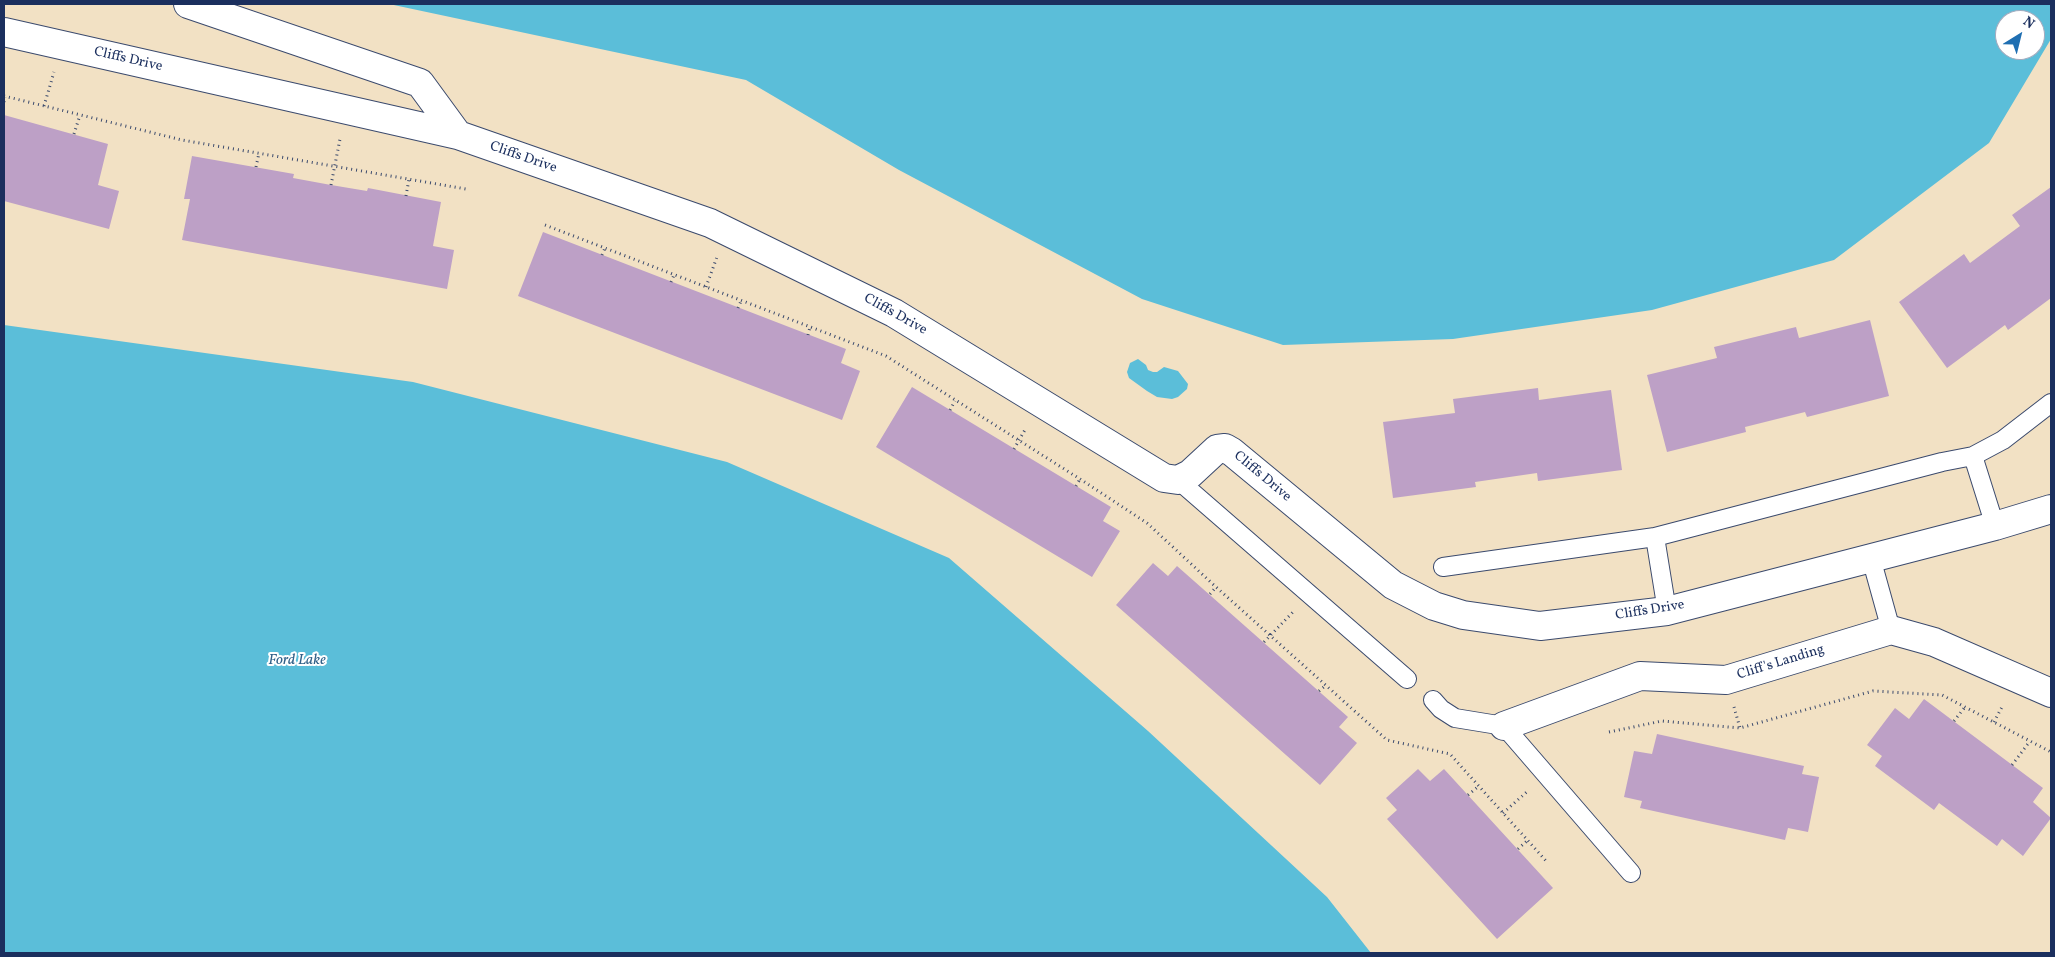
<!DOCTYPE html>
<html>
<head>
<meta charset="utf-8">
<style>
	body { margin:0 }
	#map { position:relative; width:2055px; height:957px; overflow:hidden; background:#f2e1c4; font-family:Vollkorn,serif }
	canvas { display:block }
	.frame { position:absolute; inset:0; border:5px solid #1b2f5e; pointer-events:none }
	.north { position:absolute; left:1995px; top:10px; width:50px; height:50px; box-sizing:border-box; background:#fff; border:1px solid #a4acbf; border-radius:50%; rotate:36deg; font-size:14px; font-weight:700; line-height:20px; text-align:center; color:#1b2f5e }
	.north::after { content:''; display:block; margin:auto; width:18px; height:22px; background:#1f6fb2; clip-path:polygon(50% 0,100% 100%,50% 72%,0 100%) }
</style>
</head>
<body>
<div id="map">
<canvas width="2055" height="957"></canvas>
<div class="frame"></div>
<div class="north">N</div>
</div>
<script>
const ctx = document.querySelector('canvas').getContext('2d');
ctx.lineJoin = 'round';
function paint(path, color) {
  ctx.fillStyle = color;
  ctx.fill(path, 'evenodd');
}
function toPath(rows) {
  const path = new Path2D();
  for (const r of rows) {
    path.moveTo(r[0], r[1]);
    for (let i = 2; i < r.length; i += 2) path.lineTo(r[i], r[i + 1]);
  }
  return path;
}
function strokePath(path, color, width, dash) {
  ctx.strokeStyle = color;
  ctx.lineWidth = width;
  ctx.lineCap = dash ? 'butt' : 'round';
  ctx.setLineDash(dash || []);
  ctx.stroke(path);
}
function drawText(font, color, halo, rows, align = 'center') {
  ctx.font = font + ' Vollkorn,serif';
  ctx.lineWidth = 4;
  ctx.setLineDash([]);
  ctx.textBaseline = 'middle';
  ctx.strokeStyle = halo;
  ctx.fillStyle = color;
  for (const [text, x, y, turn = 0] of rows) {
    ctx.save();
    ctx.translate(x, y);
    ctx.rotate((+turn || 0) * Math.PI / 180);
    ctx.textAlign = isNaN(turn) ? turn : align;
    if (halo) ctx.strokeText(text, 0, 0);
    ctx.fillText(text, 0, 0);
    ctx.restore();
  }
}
paint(toPath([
	[389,4,2051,4,2051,39,1989,143,1834,260,1652,310,1453,339,1283,345,1142,299,899,170,746,80],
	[2005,20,2035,20,2035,50,2005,50],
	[4,325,413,382,727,462,949,558,1148,731,1327,897,1371,953,4,953],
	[1138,359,1146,365,1148,370,1153,372,1157,372,1164,367,1178,371,1188,384,1187,389,1178,397,1172,399,1157,397,1147,391,1129,378,1127,372,1130,363]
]), '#5bbed9');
paint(toPath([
	[4,115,108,144,98,185,119,191,109,229,4,201],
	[192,156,294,174,293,178,331,185,367,191,368,188,441,202,433,246,454,250,447,289,182,240,190,199,184,199],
	[2051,187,2051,298,2008,330,2005,325,1947,368,1899,302,1964,254,1970,263,2020,226,2012,215],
	[543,232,846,349,841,363,860,371,842,420,518,296],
	[1870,320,1889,396,1807,417,1805,412,1745,427,1746,432,1667,452,1647,375,1717,358,1714,347,1796,327,1799,338],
	[912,387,1111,507,1103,521,1120,531,1092,577,876,447],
	[1538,388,1539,400,1611,390,1622,470,1538,481,1537,473,1475,482,1476,487,1393,498,1383,422,1455,413,1453,399],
	[1153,563,1168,576,1177,566,1348,717,1339,727,1357,743,1320,785,1116,605],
	[1924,699,2043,788,2033,802,2051,818,2023,856,2002,839,1997,846,1939,803,1934,810,1875,766,1882,756,1867,745,1895,708,1909,719],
	[1657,734,1804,766,1802,774,1819,777,1808,832,1788,828,1785,840,1640,808,1642,801,1624,797,1634,751,1652,754],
	[1418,769,1430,781,1444,769,1553,888,1497,939,1387,819,1397,810,1386,798]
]), '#bda0c6');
const lane = toPath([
	[1973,456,1995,526],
	[1178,480,1407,679],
	[1655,537,1667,611],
	[1871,558,1891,630],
	[1443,567,1655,537,1942,462,1973,456,2003,440,2051,403],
	[1433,700,1441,709,1455,718,1504,726,1631,873]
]);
const street = toPath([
	[188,4,420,83,458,135],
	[4,32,458,135,710,223,894,313,1164,478,1178,480,1190,474,1217,449,1225,448,1232,452,1393,585,1434,606,1463,615,1540,626,1667,611,1995,526,2051,509],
	[1504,726,1640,676,1726,680,1891,630,1934,642,2051,693]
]);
strokePath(lane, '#3b4a6d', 20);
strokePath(street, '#3b4a6d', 30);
strokePath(toPath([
	[4,96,182,140,466,189],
	[4,102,5,97],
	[44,106,54,72],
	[74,134,80,115],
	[256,167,259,153],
	[331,185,340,139],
	[406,196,409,179],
	[545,225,886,356,1080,479,1147,523,1216,587,1387,740,1450,754,1548,863],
	[602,255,605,248],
	[671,282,674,275],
	[706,287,717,257],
	[738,308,741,301],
	[808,335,810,327],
	[950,410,955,401],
	[1014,449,1026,428],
	[1076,486,1080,479],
	[1210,594,1216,587],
	[1264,642,1293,612],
	[1319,691,1326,685],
	[1734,707,1740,728],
	[1954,721,1965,707],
	[1994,722,2003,705],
	[1609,732,1662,721,1740,728,1873,691,1942,695,2051,752],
	[2012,765,2030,741],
	[1468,795,1479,786],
	[1503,813,1529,790],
	[1518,849,1528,840]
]), '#3b4a6d', 3, [1, 4]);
strokePath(lane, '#fff', 18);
strokePath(street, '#fff', 28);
drawText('14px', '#1b2f5e', '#fff', [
	["Cliffs Drive",128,60,13],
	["Cliffs Drive",523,158,19],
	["Cliffs Drive",895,315,29],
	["Cliffs Drive",1262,477,40],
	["Cliffs Drive",1650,611,-9],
	["Cliff's Landing",1781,663,-17]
]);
drawText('italic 15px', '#316189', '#fff', [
	["Ford Lake",297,661]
]);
</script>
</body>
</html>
